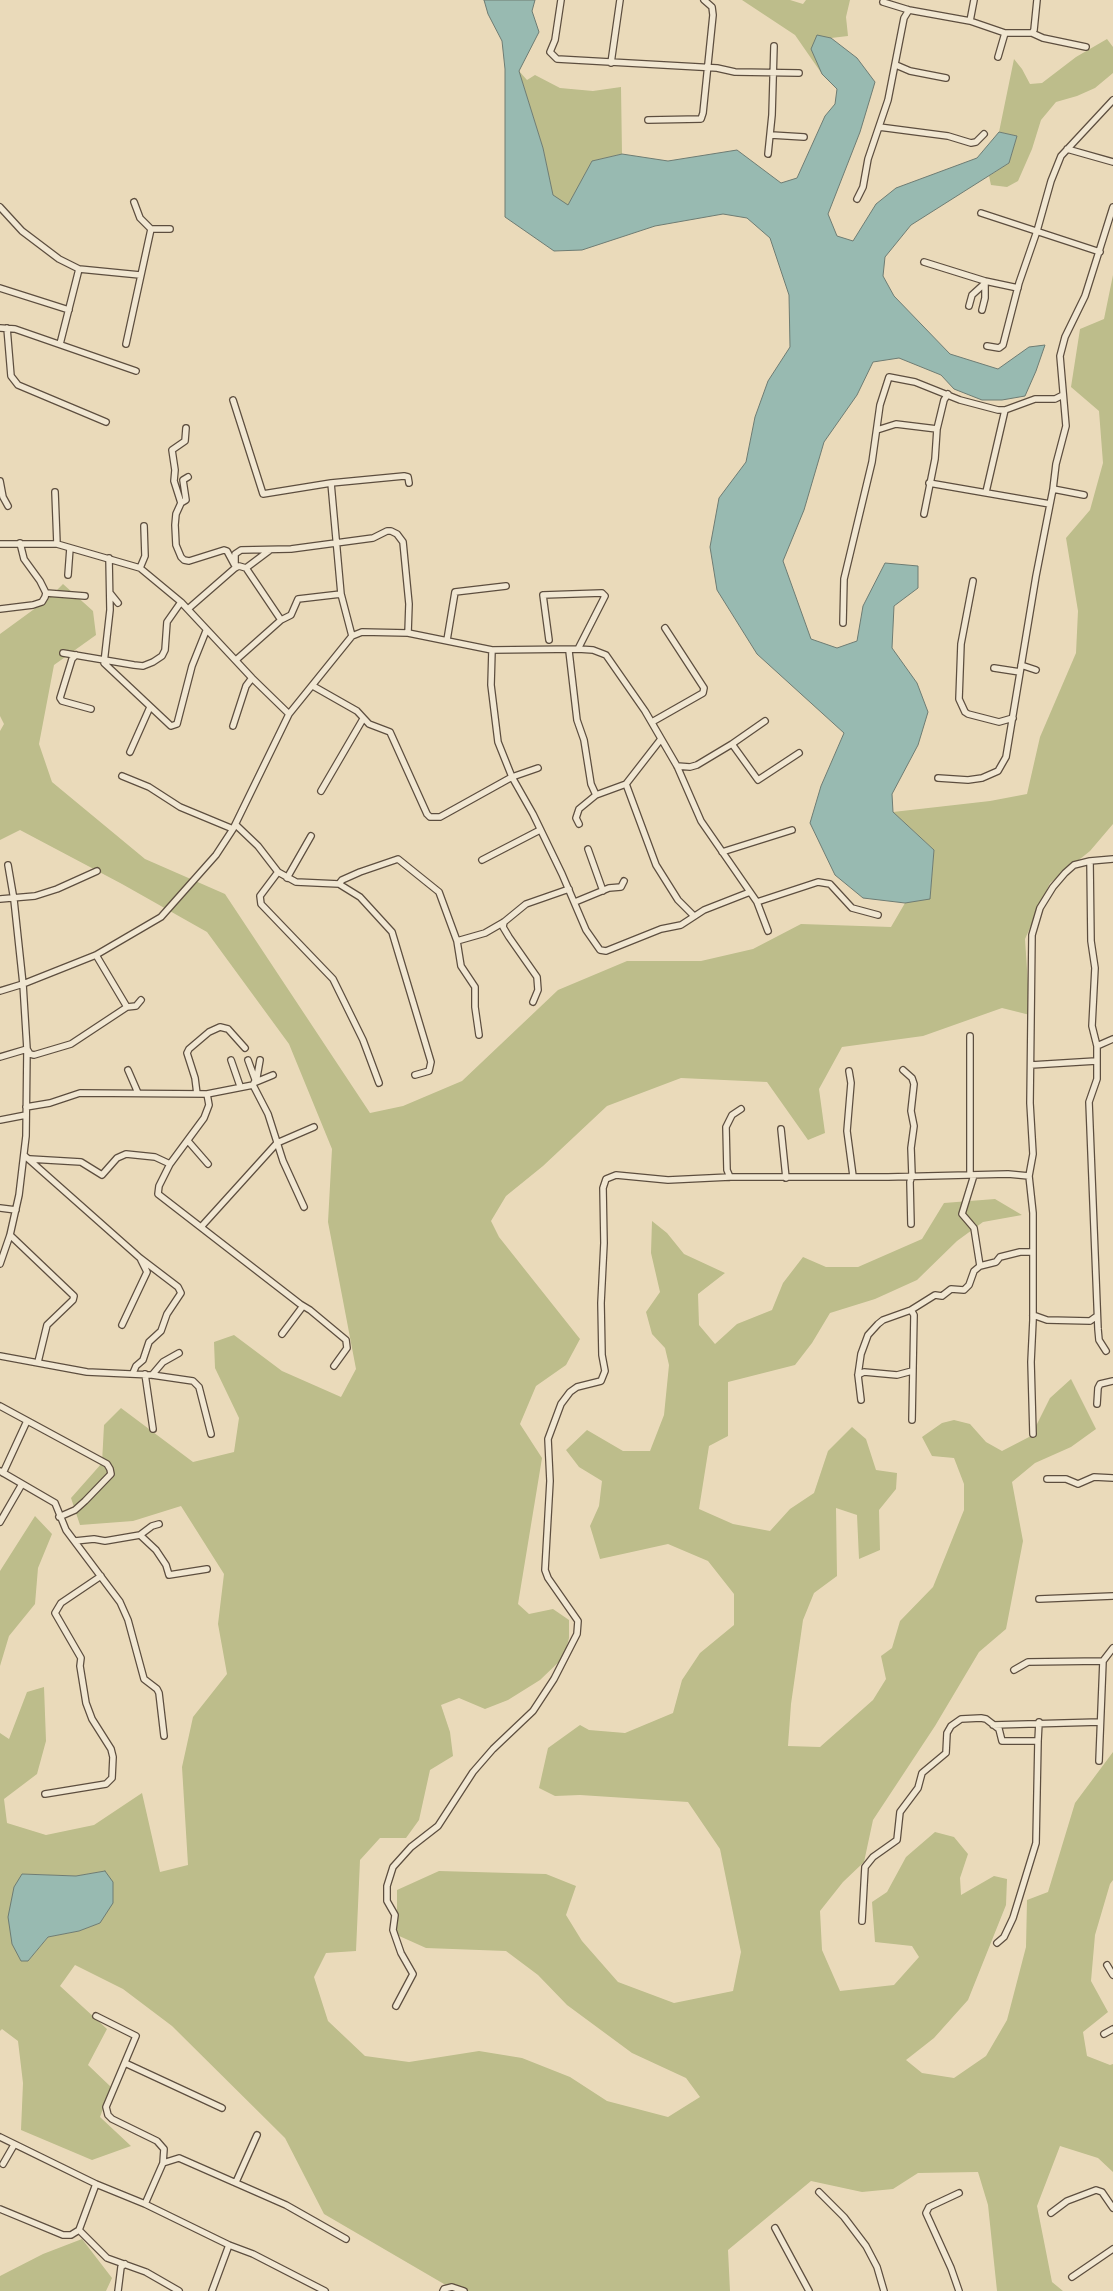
<!DOCTYPE html>
<html>
<head>
<meta charset="utf-8">
<style>
	body { margin:0 }
	canvas { display:block; background:#eadaba }
</style>
</head>
<body>
<canvas width="1113" height="2291"></canvas>
<script>
const ctx = document.querySelector('canvas').getContext('2d');
ctx.lineJoin = 'round';
function paint(path, color) {
  ctx.fillStyle = color;
  ctx.fill(path, 'evenodd');
}
function toPath(rows) {
  const path = new Path2D();
  for (const r of rows) {
    path.moveTo(r[0], r[1]);
    for (let i = 2; i < r.length; i += 2) path.lineTo(r[i], r[i + 1]);
  }
  return path;
}
function strokePath(path, color, width, dash) {
  ctx.strokeStyle = color;
  ctx.lineWidth = width;
  ctx.lineCap = dash ? 'butt' : 'round';
  ctx.setLineDash(dash || []);
  ctx.stroke(path);
}
paint(toPath([
	[742,0,790,0,803,4,806,0,850,0,846,17,848,36,831,38,817,36,812,49,822,74,795,35],
	[1107,39,1113,47,1113,73,1095,88,1077,96,1056,102,1041,120,1032,149,1018,181,1007,187,991,185,989,176,1009,163,1017,136,999,132,1014,59,1022,69,1030,84,1042,83,1076,57],
	[519,71,527,80,535,75,560,88,593,91,621,87,622,154,592,161,568,206,553,196,543,148],
	[1113,275,1113,824,1090,851,1050,883,1025,939,1030,1015,1002,1008,923,1036,842,1047,819,1089,825,1133,808,1140,767,1082,681,1078,607,1106,543,1166,506,1196,491,1221,499,1237,580,1339,566,1365,536,1386,520,1424,542,1458,518,1604,529,1614,553,1609,569,1620,569,1638,564,1657,540,1680,508,1700,485,1709,459,1698,441,1705,450,1732,453,1756,430,1770,419,1820,406,1838,380,1838,360,1860,356,1951,326,1953,314,1977,328,2021,365,2056,409,2062,479,2051,522,2058,570,2077,607,2101,668,2117,700,2097,686,2078,632,2053,567,2005,538,1975,506,1951,426,1948,397,1935,397,1890,439,1871,546,1874,576,1886,566,1915,582,1941,618,1982,674,2003,733,1991,741,1952,720,1849,688,1802,580,1795,555,1796,539,1788,548,1748,580,1725,589,1730,625,1733,673,1713,682,1680,700,1653,734,1625,734,1594,708,1561,668,1544,600,1559,590,1526,599,1506,602,1481,579,1467,566,1450,587,1430,623,1451,650,1451,664,1415,669,1365,665,1348,652,1334,646,1312,660,1292,651,1253,652,1221,667,1233,684,1254,725,1273,698,1294,699,1325,715,1344,737,1324,772,1310,783,1283,803,1257,826,1267,858,1267,922,1239,944,1203,995,1199,1022,1215,983,1222,957,1241,917,1280,875,1299,830,1313,812,1343,795,1365,728,1382,728,1436,709,1446,699,1509,733,1524,770,1531,790,1509,814,1493,828,1451,852,1427,866,1439,876,1470,897,1473,896,1489,879,1510,880,1550,859,1559,857,1515,836,1508,837,1576,814,1593,803,1620,791,1704,788,1746,820,1747,873,1700,886,1679,881,1656,892,1648,900,1621,933,1587,964,1510,964,1484,954,1458,932,1456,922,1437,942,1423,954,1420,970,1424,986,1442,1002,1451,1031,1436,1050,1398,1071,1379,1096,1429,1071,1447,1035,1463,1012,1482,1023,1541,1006,1629,979,1652,935,1726,873,1820,864,1862,843,1882,820,1911,822,1950,840,1991,894,1985,919,1957,912,1946,875,1942,872,1902,887,1892,906,1857,935,1832,954,1837,968,1854,960,1878,961,1895,994,1876,1007,1879,1006,1905,968,2000,934,2038,906,2060,922,2073,954,2078,986,2056,1007,2020,1026,1947,1027,1900,1048,1892,1075,1803,1113,1752,1113,1880,1110,1884,1095,1935,1091,1981,1108,2012,1083,2032,1087,2056,1110,2065,1113,2064,1113,2172,1098,2158,1060,2146,1037,2206,1052,2282,1063,2291,997,2291,988,2205,978,2172,918,2173,893,2189,862,2192,811,2181,728,2250,730,2291,456,2291,324,2214,285,2138,172,2026,123,1989,75,1965,60,1986,107,2029,88,2065,111,2087,100,2117,131,2146,92,2160,21,2130,23,2083,18,2041,2,2029,0,2031,0,1733,9,1739,27,1692,44,1687,46,1741,37,1774,4,1799,7,1823,46,1835,94,1825,142,1793,160,1872,188,1865,182,1767,193,1717,227,1674,218,1624,224,1574,181,1506,133,1521,80,1525,71,1498,102,1463,104,1425,121,1408,193,1462,234,1452,239,1418,215,1368,214,1342,234,1335,282,1371,341,1397,356,1369,328,1222,332,1149,289,1044,207,932,122,884,20,830,0,840,0,731,4,724,0,716,0,634,48,599,63,584,93,611,96,635,54,665,39,744,52,782,145,859,225,894,370,1113,403,1106,462,1081,558,990,627,961,701,961,753,949,801,924,891,927,905,903,930,898,934,850,893,812,990,801,1027,794,1040,737,1076,653,1078,611,1066,538,1090,510,1103,463,1099,411,1071,387,1080,329,1104,319],
	[105,1871,100,1923,79,1931,48,1937,28,1961,22,1874,76,1876],
	[35,1516,52,1534,38,1568,35,1604,9,1636,0,1666,0,1571],
	[82,2239,112,2278,106,2291,0,2291,0,2276,43,2254]
]), '#bdbd8b');
const water = toPath([
	[484,0,535,0,532,11,539,32,519,71,543,148,553,195,568,205,592,161,622,154,668,161,737,150,781,183,797,178,825,116,835,104,837,89,822,74,811,49,817,35,831,38,857,58,875,82,860,132,828,214,837,236,853,241,876,204,896,188,977,158,999,132,1017,136,1009,163,911,225,885,257,883,276,894,296,950,354,998,369,1029,347,1045,345,1036,371,1025,396,1002,400,982,400,954,389,941,375,899,358,873,362,857,395,824,442,804,510,783,561,811,639,837,648,857,641,863,606,885,563,918,566,918,588,894,606,892,648,917,683,928,712,918,745,892,794,893,812,934,850,930,899,905,903,863,898,835,875,810,823,821,786,844,733,757,654,717,590,710,547,719,498,746,462,755,417,768,381,790,347,789,295,770,238,747,218,723,214,655,226,582,250,554,251,505,217,505,69,502,41,488,14,484,0],
	[105,1871,113,1882,113,1903,100,1923,79,1931,48,1937,28,1961,21,1961,12,1944,8,1917,14,1887,22,1874,76,1876,105,1871]
]);
paint(water, '#98bab1');
strokePath(water, '#6e7c73', 1);
const street = toPath([
	[561,0,555,40,550,52,557,59,717,68,735,72,799,73],
	[883,2,909,10,970,21,1005,33,1032,33,1043,38,1086,47],
	[970,21,974,0],
	[1032,33,1034,30,1037,0],
	[998,57,1005,33],
	[611,63,620,0],
	[896,65,910,71,946,78],
	[648,120,701,119,703,113,713,15,712,7,704,0],
	[879,127,948,136,971,143,976,142,984,134],
	[771,135,804,137],
	[1067,149,1113,162],
	[768,154,772,115,774,46],
	[857,199,863,187,868,159,888,100,904,18,909,10],
	[134,202,140,218,151,229,170,229],
	[0,207,22,231,59,259,79,269,140,275],
	[981,213,1100,252],
	[924,262,985,281,1018,288],
	[0,288,69,310],
	[969,306,972,295,983,285],
	[982,310,985,298,985,281],
	[0,328,15,329,136,371],
	[7,328,11,376,18,385,106,422],
	[60,344,79,269],
	[126,344,151,229],
	[987,346,999,348,1003,345,1019,283,1037,231,1051,181,1061,156,1113,100],
	[233,400,263,494,331,483,404,476,408,477,409,483],
	[877,430,896,424,937,429],
	[188,477,183,480,186,500,181,503,176,514,175,525,176,545,181,557,184,560,189,561,224,550,227,551,234,564],
	[0,481,3,497,8,506],
	[331,483,341,594,352,636],
	[929,483,1050,504],
	[1053,489,1084,495],
	[55,492,57,544],
	[986,492,1005,410],
	[181,503,174,481,175,470,172,450,185,441,186,428],
	[924,514,935,459,937,429,944,400,948,394],
	[0,544,57,544,140,568,181,602,252,678,289,714],
	[109,558,110,610,104,663,171,726,177,724,192,666,206,631],
	[140,568,145,556,144,526],
	[235,568,235,554,241,550,291,549,373,538,387,531,391,531,397,534,403,542,409,604,408,633],
	[246,568,281,620],
	[68,575,70,548],
	[973,581,961,644,959,699,965,712,968,714,999,722,1013,718],
	[46,593,85,596],
	[110,593,118,603],
	[0,609,33,605,42,602,45,597,46,593,40,581,24,559,20,543],
	[188,609,235,568,239,566,246,568,270,550],
	[843,623,844,579,872,462,880,405,889,377,915,382,960,400,998,410,1005,410,1035,399,1055,399,1063,395],
	[447,640,455,592,506,586],
	[549,640,543,595,602,593,605,596,578,649],
	[492,650,491,685,498,742,512,777,533,814,562,874,586,930,600,950,606,951,661,929,681,925,704,910,750,892],
	[569,651,577,720,584,740,591,784,596,795,626,784,661,739],
	[63,653,134,665,143,666,153,662,162,656,165,650,167,622,181,602],
	[76,655,72,659,60,698,62,701,91,709],
	[236,660,281,620,291,615,298,599,341,594],
	[1021,665,1036,670],
	[994,668,1020,672],
	[313,686,357,711,369,724,390,732,427,814,430,817,440,817,512,777,538,768],
	[652,722,703,693,704,688,665,628],
	[233,726,246,686,252,678],
	[732,744,765,721],
	[130,752,150,707],
	[677,766,690,767,697,765,732,744,758,780,799,753],
	[122,776,149,787,180,807,233,829],
	[938,778,968,780,982,778,998,771,1006,757,1036,576,1053,489,1056,464,1066,426,1060,356,1065,337,1085,296,1113,207],
	[626,784,656,865,678,900,694,916],
	[321,791,363,719],
	[579,824,576,818,579,809,596,795],
	[236,825,258,846,278,872,296,882,339,884,342,880,360,872,398,859,439,892,457,941,461,966,475,987,475,1007,479,1035],
	[588,849,603,891],
	[722,852,792,830],
	[482,860,540,830],
	[1090,861,1091,941,1095,968,1092,1026,1097,1046,1097,1079,1089,1102,1098,1329,1099,1340,1106,1351],
	[278,872,260,896,261,904,333,979,363,1040,379,1083],
	[287,878,311,836],
	[339,884,360,897,392,932,431,1062,429,1071,415,1075],
	[0,899,35,896,57,889,97,871],
	[575,902,609,888,621,887,624,881],
	[757,902,818,882,830,884,852,908,878,915],
	[504,922,503,927,509,937,537,977,538,990,533,1002],
	[457,941,485,933,504,922,526,904,569,889],
	[96,955,127,1007],
	[0,991,23,984,96,955,161,917,216,855,233,829,289,714,352,636,362,632,408,633,492,650,578,649,593,650,606,655,645,711,677,766,701,821,757,902,768,931],
	[1097,1046,1113,1039],
	[27,1049,30,1054,34,1055,71,1044,127,1007,136,1006,141,1000],
	[0,1057,27,1049],
	[231,1060,240,1086],
	[248,1060,256,1082],
	[1031,1065,1096,1061],
	[128,1070,138,1093],
	[903,1070,912,1078,914,1084,911,1111,914,1126,911,1148,912,1175,910,1182,911,1224],
	[849,1071,851,1083,847,1131,853,1176],
	[256,1082,273,1075],
	[253,1085,268,1114,283,1161,304,1207],
	[253,1085,257,1077,260,1060],
	[197,1094,195,1078,187,1053,189,1049,209,1032,220,1027,228,1029,245,1048],
	[207,1094,209,1105,204,1118,170,1164,159,1186,158,1194,300,1304,310,1310,346,1340,347,1348,334,1366],
	[26,1107,50,1103,80,1093,207,1094,253,1085],
	[0,1120,26,1115],
	[781,1129,786,1178],
	[188,1141,208,1164],
	[25,1156,140,1258,178,1287,181,1293,167,1314,161,1331,149,1342,143,1360,136,1366,133,1373],
	[30,1159,81,1162,102,1175,117,1158,126,1154,155,1157,170,1164],
	[970,1175,970,1036],
	[974,1175,962,1214,974,1228,980,1266],
	[1029,1176,1033,1213,1033,1320,1031,1362,1033,1434],
	[730,1177,727,1170,726,1127,732,1115,741,1109],
	[0,1208,16,1210],
	[201,1227,277,1143,314,1127],
	[10,1235,74,1296,73,1300,47,1325,38,1362],
	[0,1264,10,1235,19,1195,26,1136,27,1049,23,984,14,900,8,865],
	[911,1310,914,1315,912,1420],
	[1033,1315,1047,1320,1090,1321,1097,1316],
	[122,1325,147,1272,141,1260],
	[282,1334,303,1306],
	[0,1356,87,1372,152,1375,193,1381,199,1387,211,1434],
	[145,1374,153,1429],
	[152,1375,163,1362,179,1353],
	[858,1375,864,1372,897,1375,912,1371],
	[861,1400,858,1375,861,1354,868,1335,878,1324,883,1320,911,1310,935,1295,942,1296,951,1289,964,1290,969,1285,974,1271,980,1266,996,1262,1000,1257,1020,1252,1033,1252],
	[1097,1404,1098,1388,1100,1384,1113,1381],
	[0,1406,107,1464,110,1469,111,1474,85,1501,75,1510,59,1517],
	[0,1471,55,1503,66,1530,120,1602,128,1620,144,1679,157,1689,159,1693,164,1736],
	[3,1473,27,1421],
	[1047,1479,1066,1479,1078,1484,1094,1477,1113,1478],
	[0,1522,22,1484],
	[140,1535,152,1526,159,1524],
	[75,1541,94,1539,105,1541,140,1535,156,1550,166,1565,169,1575,207,1569],
	[1039,1599,1113,1596],
	[1014,1670,1028,1662,1103,1661],
	[993,1725,1100,1722],
	[1099,1761,1103,1661,1113,1648],
	[45,1794,106,1784,112,1778,113,1757,111,1749,92,1719,86,1703,80,1666,81,1658,55,1613,61,1603,101,1576],
	[862,1921,865,1867,873,1857,897,1840,900,1812,918,1788,922,1773,946,1753,947,1733,951,1726,961,1719,981,1718,986,1719,999,1729,1002,1741,1038,1741,1039,1722],
	[997,1943,1004,1937,1013,1918,1036,1843,1038,1741],
	[1107,1965,1113,1975],
	[396,2006,413,1974,401,1953,393,1930,395,1915,387,1901,387,1886,393,1867,411,1847,438,1826,473,1772,493,1749,533,1711,554,1679,577,1634,578,1621,548,1578,545,1570,550,1481,548,1439,561,1404,570,1392,577,1387,601,1381,605,1371,602,1355,601,1303,604,1243,603,1188,606,1179,616,1175,668,1180,730,1177,888,1177,1008,1174,1029,1176,1033,1154,1030,1103,1032,935,1040,908,1053,887,1065,873,1074,865,1090,861,1113,859],
	[96,2016,136,2036,106,2107,108,2115,112,2119,157,2141,164,2149,163,2163,145,2204],
	[1104,2034,1113,2029],
	[125,2063,222,2108],
	[0,2137,96,2184,145,2204,229,2245,253,2254,325,2291],
	[163,2163,179,2158,286,2205,346,2239],
	[3,2164,14,2145],
	[236,2182,257,2135],
	[819,2192,844,2217,866,2246,877,2267,884,2291],
	[959,2193,929,2207,926,2213,951,2268,959,2291],
	[0,2209,63,2235,71,2235,79,2230,96,2184],
	[1051,2213,1067,2201,1096,2190,1102,2192,1113,2208],
	[775,2228,809,2291],
	[79,2230,107,2258,146,2272,179,2291],
	[1072,2277,1113,2249],
	[118,2291,121,2267,125,2264],
	[212,2291,229,2245],
	[443,2291,444,2289,452,2287,464,2291]
]);
strokePath(street, '#5d4e3f', 8);
strokePath(street, '#f1e7d2', 5.5);
</script>
</body>
</html>
